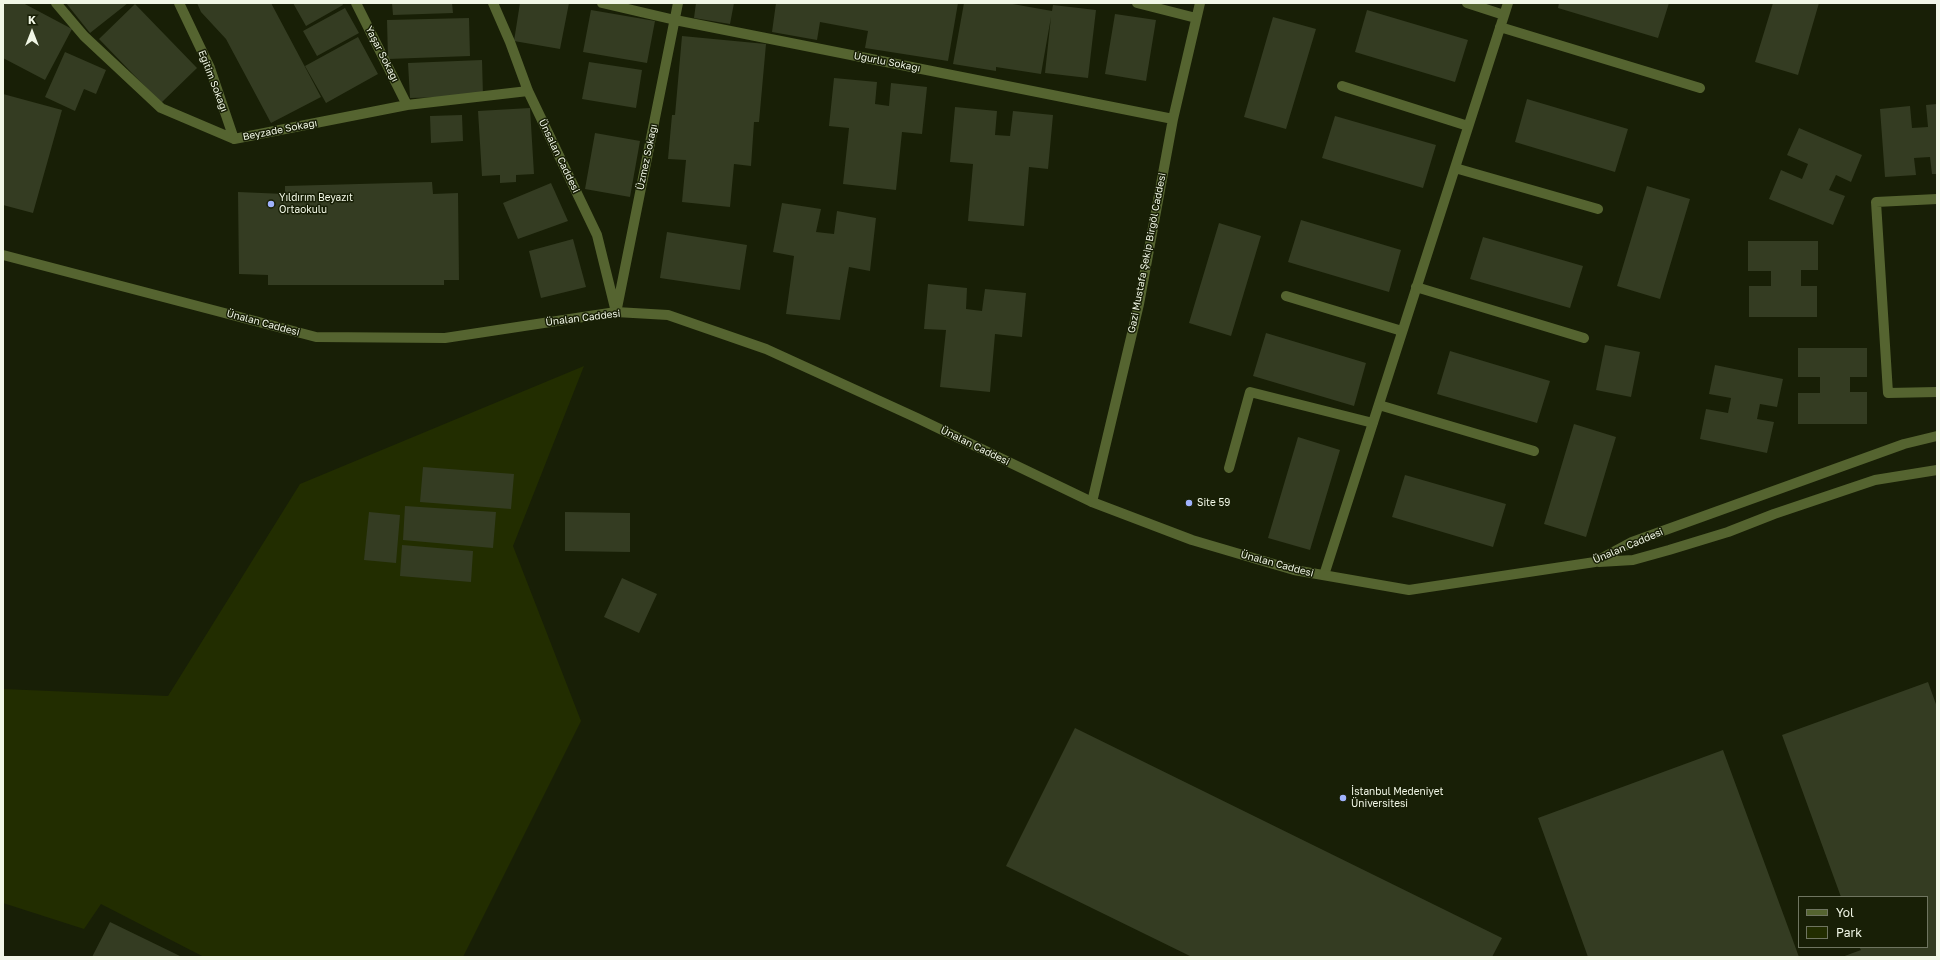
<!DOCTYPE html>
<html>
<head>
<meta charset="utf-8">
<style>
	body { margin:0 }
	#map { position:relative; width:1940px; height:960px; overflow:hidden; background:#181f06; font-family:"Golos Text",sans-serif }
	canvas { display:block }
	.frame { position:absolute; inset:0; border:4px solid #f1f7e6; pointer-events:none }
	.legend { position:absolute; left:1798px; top:896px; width:130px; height:52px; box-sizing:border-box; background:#181f06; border:1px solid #6f7560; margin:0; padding:5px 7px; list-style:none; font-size:12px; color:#f1f7e6 }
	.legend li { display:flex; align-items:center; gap:8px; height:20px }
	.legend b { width:20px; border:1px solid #6f7560 }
	.north { position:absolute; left:12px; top:12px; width:40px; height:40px; -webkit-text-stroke:3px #181f06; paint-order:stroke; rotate:0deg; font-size:11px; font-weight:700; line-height:16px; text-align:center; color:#f1f7e6 }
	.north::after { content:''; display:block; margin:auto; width:14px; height:18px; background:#f1f7e6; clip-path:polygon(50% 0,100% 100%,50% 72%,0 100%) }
</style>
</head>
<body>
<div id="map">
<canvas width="1940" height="960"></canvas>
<div class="frame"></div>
<ul class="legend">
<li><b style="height:5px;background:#556430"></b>Yol</li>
<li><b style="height:11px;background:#222d00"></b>Park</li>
</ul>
<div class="north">K</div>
</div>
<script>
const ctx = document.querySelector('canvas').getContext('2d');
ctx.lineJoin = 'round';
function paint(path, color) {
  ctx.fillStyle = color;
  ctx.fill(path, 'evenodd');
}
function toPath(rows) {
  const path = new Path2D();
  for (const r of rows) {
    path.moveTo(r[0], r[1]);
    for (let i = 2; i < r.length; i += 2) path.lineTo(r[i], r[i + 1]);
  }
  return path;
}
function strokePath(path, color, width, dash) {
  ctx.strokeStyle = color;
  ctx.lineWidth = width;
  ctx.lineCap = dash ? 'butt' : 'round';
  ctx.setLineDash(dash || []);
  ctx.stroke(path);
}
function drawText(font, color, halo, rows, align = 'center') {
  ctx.font = font + ' "Golos Text",sans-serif';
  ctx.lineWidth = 3;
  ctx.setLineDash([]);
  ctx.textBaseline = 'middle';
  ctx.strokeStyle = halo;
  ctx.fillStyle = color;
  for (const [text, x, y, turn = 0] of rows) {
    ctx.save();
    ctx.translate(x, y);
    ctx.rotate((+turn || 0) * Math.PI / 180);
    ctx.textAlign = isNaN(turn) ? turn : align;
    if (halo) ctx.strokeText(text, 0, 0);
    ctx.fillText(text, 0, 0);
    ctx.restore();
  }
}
paint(toPath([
	[584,366,513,546,581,721,463,957,204,957,101,904,84,929,3,903,3,689,168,696,300,484]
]), '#222d00');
paint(toPath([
	[3,3,23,3,72,29,45,80,3,58],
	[66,3,128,3,90,33],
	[197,3,271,3,321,97,271,123,226,39,201,12],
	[293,3,342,3,343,5,306,26],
	[392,3,452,3,453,13,393,15],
	[520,3,569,3,560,49,514,41],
	[696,3,734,3,730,24,694,18],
	[776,3,958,3,948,61,865,48,868,31,820,22,817,40,772,32],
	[964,3,1007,3,1052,11,1053,5,1096,10,1088,78,1045,73,1051,17,1041,74,996,67,996,71,953,64],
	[1559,3,1669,3,1658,38,1558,8],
	[1773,3,1819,3,1798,75,1755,62],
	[135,4,197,68,161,103,99,39],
	[345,8,359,33,317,56,303,31],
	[591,10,655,21,647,63,583,52],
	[1367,10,1468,40,1455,82,1355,52],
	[1115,14,1156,20,1146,81,1105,74],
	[1273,17,1316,29,1286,129,1244,117],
	[469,18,470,56,388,59,387,20],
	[682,36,766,44,759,122,754,122,751,166,734,164,730,207,682,202,686,160,668,159,672,115,675,115],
	[358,37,378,74,326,103,305,66],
	[65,52,106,70,96,94,84,89,75,111,45,97],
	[482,60,483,96,410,98,408,63],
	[589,62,642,70,636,108,582,99],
	[834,78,877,82,875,104,889,106,891,83,927,87,922,134,902,132,896,190,843,184,849,128,829,126],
	[3,94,62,110,33,213,3,205],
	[1527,99,1628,129,1615,172,1515,142],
	[1937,104,1937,174,1932,174,1930,157,1914,158,1916,175,1885,177,1880,109,1910,106,1912,128,1928,127,1926,105],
	[955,107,997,111,995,135,1010,136,1013,111,1053,115,1048,169,1029,167,1024,226,968,221,973,164,950,162],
	[530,108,534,174,516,175,516,182,500,183,500,175,482,176,478,111],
	[462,115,463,141,431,143,430,116],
	[1335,116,1436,145,1423,188,1322,158],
	[1799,128,1862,155,1851,182,1836,175,1829,190,1845,196,1833,225,1769,199,1781,170,1802,179,1808,164,1787,155],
	[595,133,640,141,630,197,585,189],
	[432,182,433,194,458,193,459,280,444,280,444,285,268,285,268,275,239,274,238,192,285,194,285,186],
	[551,183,568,221,518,239,503,203],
	[1647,186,1690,199,1660,299,1617,286],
	[782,203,821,209,816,232,834,234,837,211,876,218,870,271,849,267,840,320,786,314,794,256,773,252],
	[1301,220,1401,250,1389,292,1288,262],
	[1219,223,1261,236,1231,336,1189,323],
	[667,232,747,245,740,290,660,278],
	[1483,237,1583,266,1570,308,1470,279],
	[573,239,586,287,541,298,529,251],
	[1748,241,1818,241,1818,270,1801,270,1801,286,1817,286,1817,317,1749,317,1749,286,1771,286,1771,271,1748,271],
	[928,284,967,288,966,309,982,311,985,289,1026,293,1022,337,995,334,990,392,940,387,946,330,924,329],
	[1266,333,1366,363,1354,406,1253,376],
	[1605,345,1640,352,1631,397,1596,390],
	[1798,348,1867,348,1867,377,1850,377,1850,392,1867,392,1867,424,1798,424,1798,393,1820,393,1820,377,1798,377],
	[1450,351,1550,381,1537,423,1437,394],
	[1715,365,1783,379,1777,407,1760,404,1757,419,1774,422,1767,453,1700,439,1706,409,1728,413,1731,398,1709,394],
	[1574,424,1616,437,1586,537,1544,524],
	[1298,437,1340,450,1310,550,1268,538],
	[423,467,514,474,511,509,420,502],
	[1405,475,1506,504,1493,547,1392,517],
	[405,506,496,512,493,548,403,540],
	[369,512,400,515,396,563,364,560],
	[565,512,630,513,630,552,565,551],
	[402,545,473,551,471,582,400,576],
	[622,578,657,594,639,633,604,617],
	[1928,682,1937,707,1937,957,1842,957,1861,950,1859,947,1927,947,1927,897,1841,897,1782,735],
	[1075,728,1502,938,1492,957,1192,957,1006,866],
	[1723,750,1799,957,1588,957,1538,818],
	[110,922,182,957,92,957]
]), '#343c22');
strokePath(toPath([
	[1467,3,1504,15],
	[1500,27,1700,88],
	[1342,86,1468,126],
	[1455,168,1598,209],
	[1937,199,1876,202,1888,393,1937,392],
	[1416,287,1584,338],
	[1286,296,1402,331],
	[1379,405,1534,451],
	[1229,468,1250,392,1373,423],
	[1324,575,1508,3]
]), '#556430', 10);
strokePath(toPath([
	[56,3,84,36,161,108,234,139,407,105,528,91],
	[179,3,210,68,234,139],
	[356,3,407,105],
	[493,3,510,42,528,91,597,235,616,312],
	[602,3,675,20,1173,119],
	[1137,3,1196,18],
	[617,308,678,3],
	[1092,502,1139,304,1173,119,1200,3]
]), '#556430', 10);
strokePath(toPath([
	[3,255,316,337,445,338,616,312,668,315,766,349,917,418,1092,502,1192,540,1294,570,1409,590,1595,562,1632,542,1904,444,1937,436],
	[1599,562,1633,560,1669,550,1728,532,1774,514,1875,480,1937,470]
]), '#556430', 10);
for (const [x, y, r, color] of [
	[271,204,4,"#a0b3fd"],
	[1189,503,4,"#a0b3fd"],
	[1343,798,4,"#a0b3fd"]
]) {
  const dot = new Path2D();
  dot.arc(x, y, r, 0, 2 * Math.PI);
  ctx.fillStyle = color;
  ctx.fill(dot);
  strokePath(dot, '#181f06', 1.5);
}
drawText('10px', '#f1f7e6', '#181f06', [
	["Yaşar Sokağı",382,54,63],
	["Uğurlu Sokağı",887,62,11],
	["Eğitim Sokağı",213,81,69],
	["Beyzade Sokağı",280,130,-11],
	["Ünsalan Caddesi",559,156,64],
	["Üzmez Sokağı",647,157,-78],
	["Gazi Mustafa Şekip Birgöl Caddesi",1147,253,-79],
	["Ünalan Caddesi",583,318,-7],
	["Ünalan Caddesi",263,323,15],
	["Ünalan Caddesi",975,446,26],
	["Ünalan Caddesi",1628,546,-23],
	["Ünalan Caddesi",1277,564,15]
]);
drawText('10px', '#f1f7e6', '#181f06', [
	["Yıldırım Beyazıt",279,198],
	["Ortaokulu",279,210],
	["Site 59",1197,503],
	["İstanbul Medeniyet",1351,792],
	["Üniversitesi",1351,804]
], 'left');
</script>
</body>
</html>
